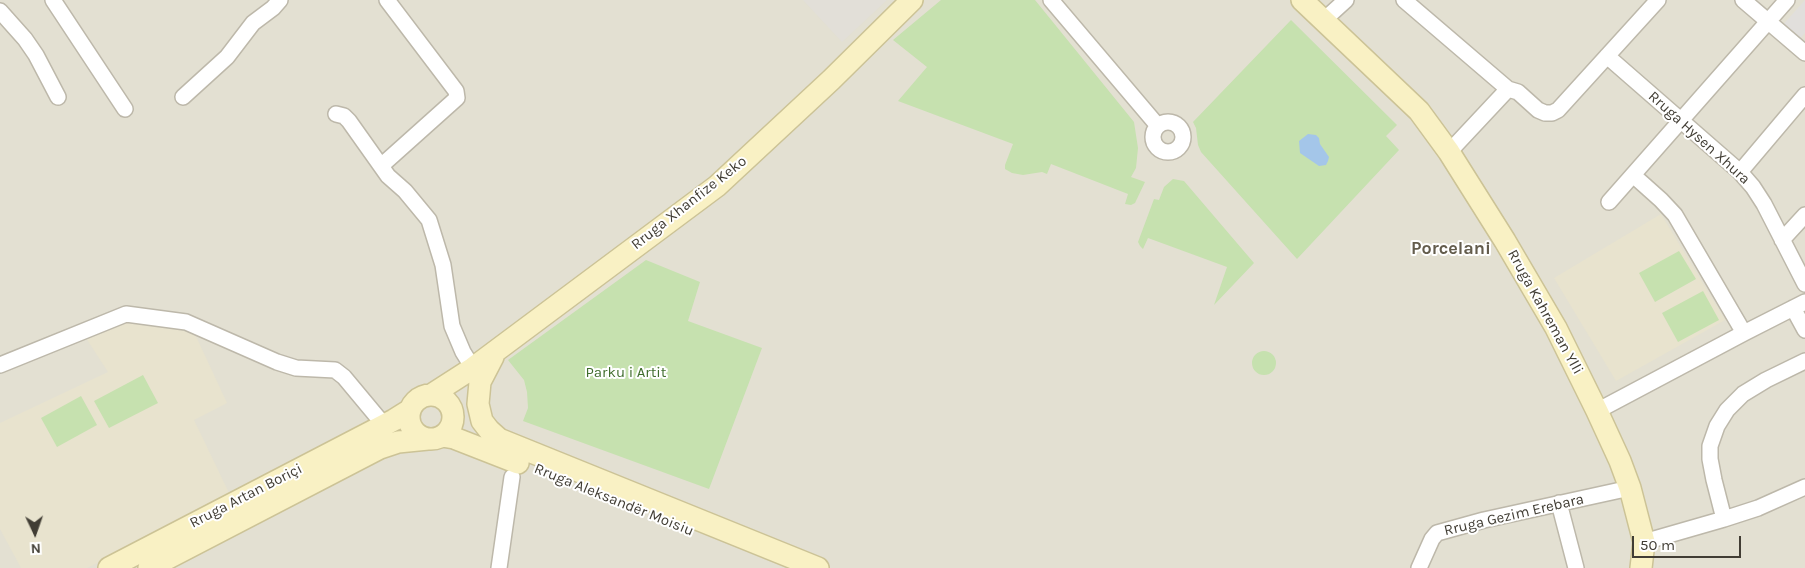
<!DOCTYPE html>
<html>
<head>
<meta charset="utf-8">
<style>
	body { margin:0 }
	#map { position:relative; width:1805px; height:568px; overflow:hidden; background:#f0ede3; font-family:Karla,sans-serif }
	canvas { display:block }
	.north { position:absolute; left:10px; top:508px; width:50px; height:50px; -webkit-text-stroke:4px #fff; paint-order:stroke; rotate:177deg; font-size:14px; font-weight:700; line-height:20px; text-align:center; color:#413d34 }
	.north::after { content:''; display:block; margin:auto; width:18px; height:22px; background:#413d34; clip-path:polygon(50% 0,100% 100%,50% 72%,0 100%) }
	.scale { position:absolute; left:1632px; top:536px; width:109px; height:22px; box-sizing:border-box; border:2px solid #413d34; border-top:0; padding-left:6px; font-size:15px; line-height:18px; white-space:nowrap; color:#413d34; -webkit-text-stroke:4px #fff; paint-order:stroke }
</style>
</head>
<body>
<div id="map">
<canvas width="1805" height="568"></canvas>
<div class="north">N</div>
<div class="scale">50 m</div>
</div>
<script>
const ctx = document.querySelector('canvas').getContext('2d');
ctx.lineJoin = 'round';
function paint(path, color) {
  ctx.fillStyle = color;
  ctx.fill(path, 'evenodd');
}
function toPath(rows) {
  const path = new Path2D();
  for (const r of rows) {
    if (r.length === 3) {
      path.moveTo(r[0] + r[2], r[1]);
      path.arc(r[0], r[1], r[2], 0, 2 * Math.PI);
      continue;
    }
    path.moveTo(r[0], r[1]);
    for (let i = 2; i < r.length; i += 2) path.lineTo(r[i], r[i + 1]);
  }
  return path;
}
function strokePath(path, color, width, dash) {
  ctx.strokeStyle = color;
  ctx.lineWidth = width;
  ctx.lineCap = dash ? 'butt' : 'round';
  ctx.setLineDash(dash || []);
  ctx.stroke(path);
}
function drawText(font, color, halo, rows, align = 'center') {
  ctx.font = font + ' Karla,sans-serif';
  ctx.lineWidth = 4;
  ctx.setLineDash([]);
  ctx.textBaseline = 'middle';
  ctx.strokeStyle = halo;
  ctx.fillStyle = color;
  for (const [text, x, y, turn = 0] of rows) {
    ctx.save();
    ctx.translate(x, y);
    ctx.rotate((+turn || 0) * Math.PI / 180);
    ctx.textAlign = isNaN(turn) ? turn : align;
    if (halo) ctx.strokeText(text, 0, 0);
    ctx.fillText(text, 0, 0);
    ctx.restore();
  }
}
paint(toPath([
	[0,0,1805,0,1805,568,0,568]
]), '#e3e0d2');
paint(toPath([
	[803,0,887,0,842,42]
]), '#e2dfd8');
paint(toPath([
	[1661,214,1725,320,1616,381,1554,278],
	[128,317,194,332,227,403,194,420,231,497,87,568,21,568,0,529,0,423,108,372,86,338]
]), '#e8e3ce');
paint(toPath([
	[941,0,1035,0,1134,122,1138,148,1136,168,1131,177,1145,182,1135,203,1131,205,1125,204,1128,194,1051,164,1047,174,1042,172,1023,175,1012,173,1005,169,1005,165,1013,144,898,101,927,67,893,40],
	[1291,20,1397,125,1386,136,1399,150,1297,259,1201,152,1198,145,1196,128,1193,122],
	[1173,179,1184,181,1254,263,1214,305,1227,267,1148,238,1143,249,1140,246,1138,242,1154,199,1159,200,1164,187],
	[1679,251,1696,279,1655,302,1639,273],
	[646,260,700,282,688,321,762,348,709,489,523,421,528,408,527,392,524,380,508,360],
	[1703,291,1719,320,1678,342,1662,313],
	[1264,363,12],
	[143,375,158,403,109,428,94,401],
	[81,396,97,425,57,447,41,418]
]), '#c6e1af');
paint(toPath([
	[1805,0,1805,33,1798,41,1781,27]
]), '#e1dfdc');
paint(toPath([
	[1308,134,1316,135,1319,138,1320,144,1329,157,1328,161,1326,165,1319,166,1300,153,1299,141]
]), '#a4c6e9');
const street = toPath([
	[53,0,125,109],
	[1051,0,1158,126],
	[1404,0,1508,89,1518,92,1538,110,1545,113,1552,113,1558,110,1658,0],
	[1743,0,1805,53],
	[0,11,25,39,36,55,58,97],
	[1324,20,1346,0],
	[1607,56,1740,172,1753,187,1764,204,1805,284],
	[183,97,227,57,253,23,273,8,280,0],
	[336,114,344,116,349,121,388,176,405,191,429,220,443,265,452,326,463,352,473,368],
	[1168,137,15],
	[1449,152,1508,89],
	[381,166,457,98,456,91,387,0],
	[1740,172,1805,95],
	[1633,175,1661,200,1675,215,1744,333],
	[1609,202,1787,0],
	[1782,240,1805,215],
	[1793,308,1805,330],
	[0,365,126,314,186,322,277,362,296,368,335,370,344,377,384,425],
	[1597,411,1744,333,1805,302],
	[1559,503,1576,568],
	[1724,519,1714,480,1710,459,1710,446,1717,426,1727,410,1743,394,1766,380,1805,361],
	[1644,542,1724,519,1758,508,1805,487],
	[499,568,512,477],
	[1419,568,1432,539,1437,533,1484,520,1630,488]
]);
const secondary = toPath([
	[1302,0,1419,111,1449,152,1505,241,1556,328,1597,411,1620,461,1630,488,1644,542,1641,568],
	[493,357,480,382,478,404,482,421,489,430,499,439,818,568],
	[431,395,473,368,717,186,831,80,912,0],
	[431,417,22],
	[442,436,454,438,518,463],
	[109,568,394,420,410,410],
	[149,568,380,448,398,442,428,439]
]);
strokePath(street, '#bdb8aa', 18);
strokePath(secondary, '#ccc396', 24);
strokePath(street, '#fff', 15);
strokePath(secondary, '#f9f1c4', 21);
drawText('15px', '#413d34', '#fff', [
	["Rruga Hysen Xhura",1699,138,42],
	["Rruga Xhanfize Keko",689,203,-38],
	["Rruga Kahreman Ylli",1545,312,61],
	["Rruga Artan Boriçi",246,496,-27],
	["Rruga Aleksandër Moisiu",614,500,22],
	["Rruga Gezim Erebara",1514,515,-13]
]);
drawText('15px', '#406d2d', '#fff', [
	["Parku i Artit",626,373]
]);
drawText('bold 18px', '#635c4c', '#fff', [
	["Porcelani",1451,249]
]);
</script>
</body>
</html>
